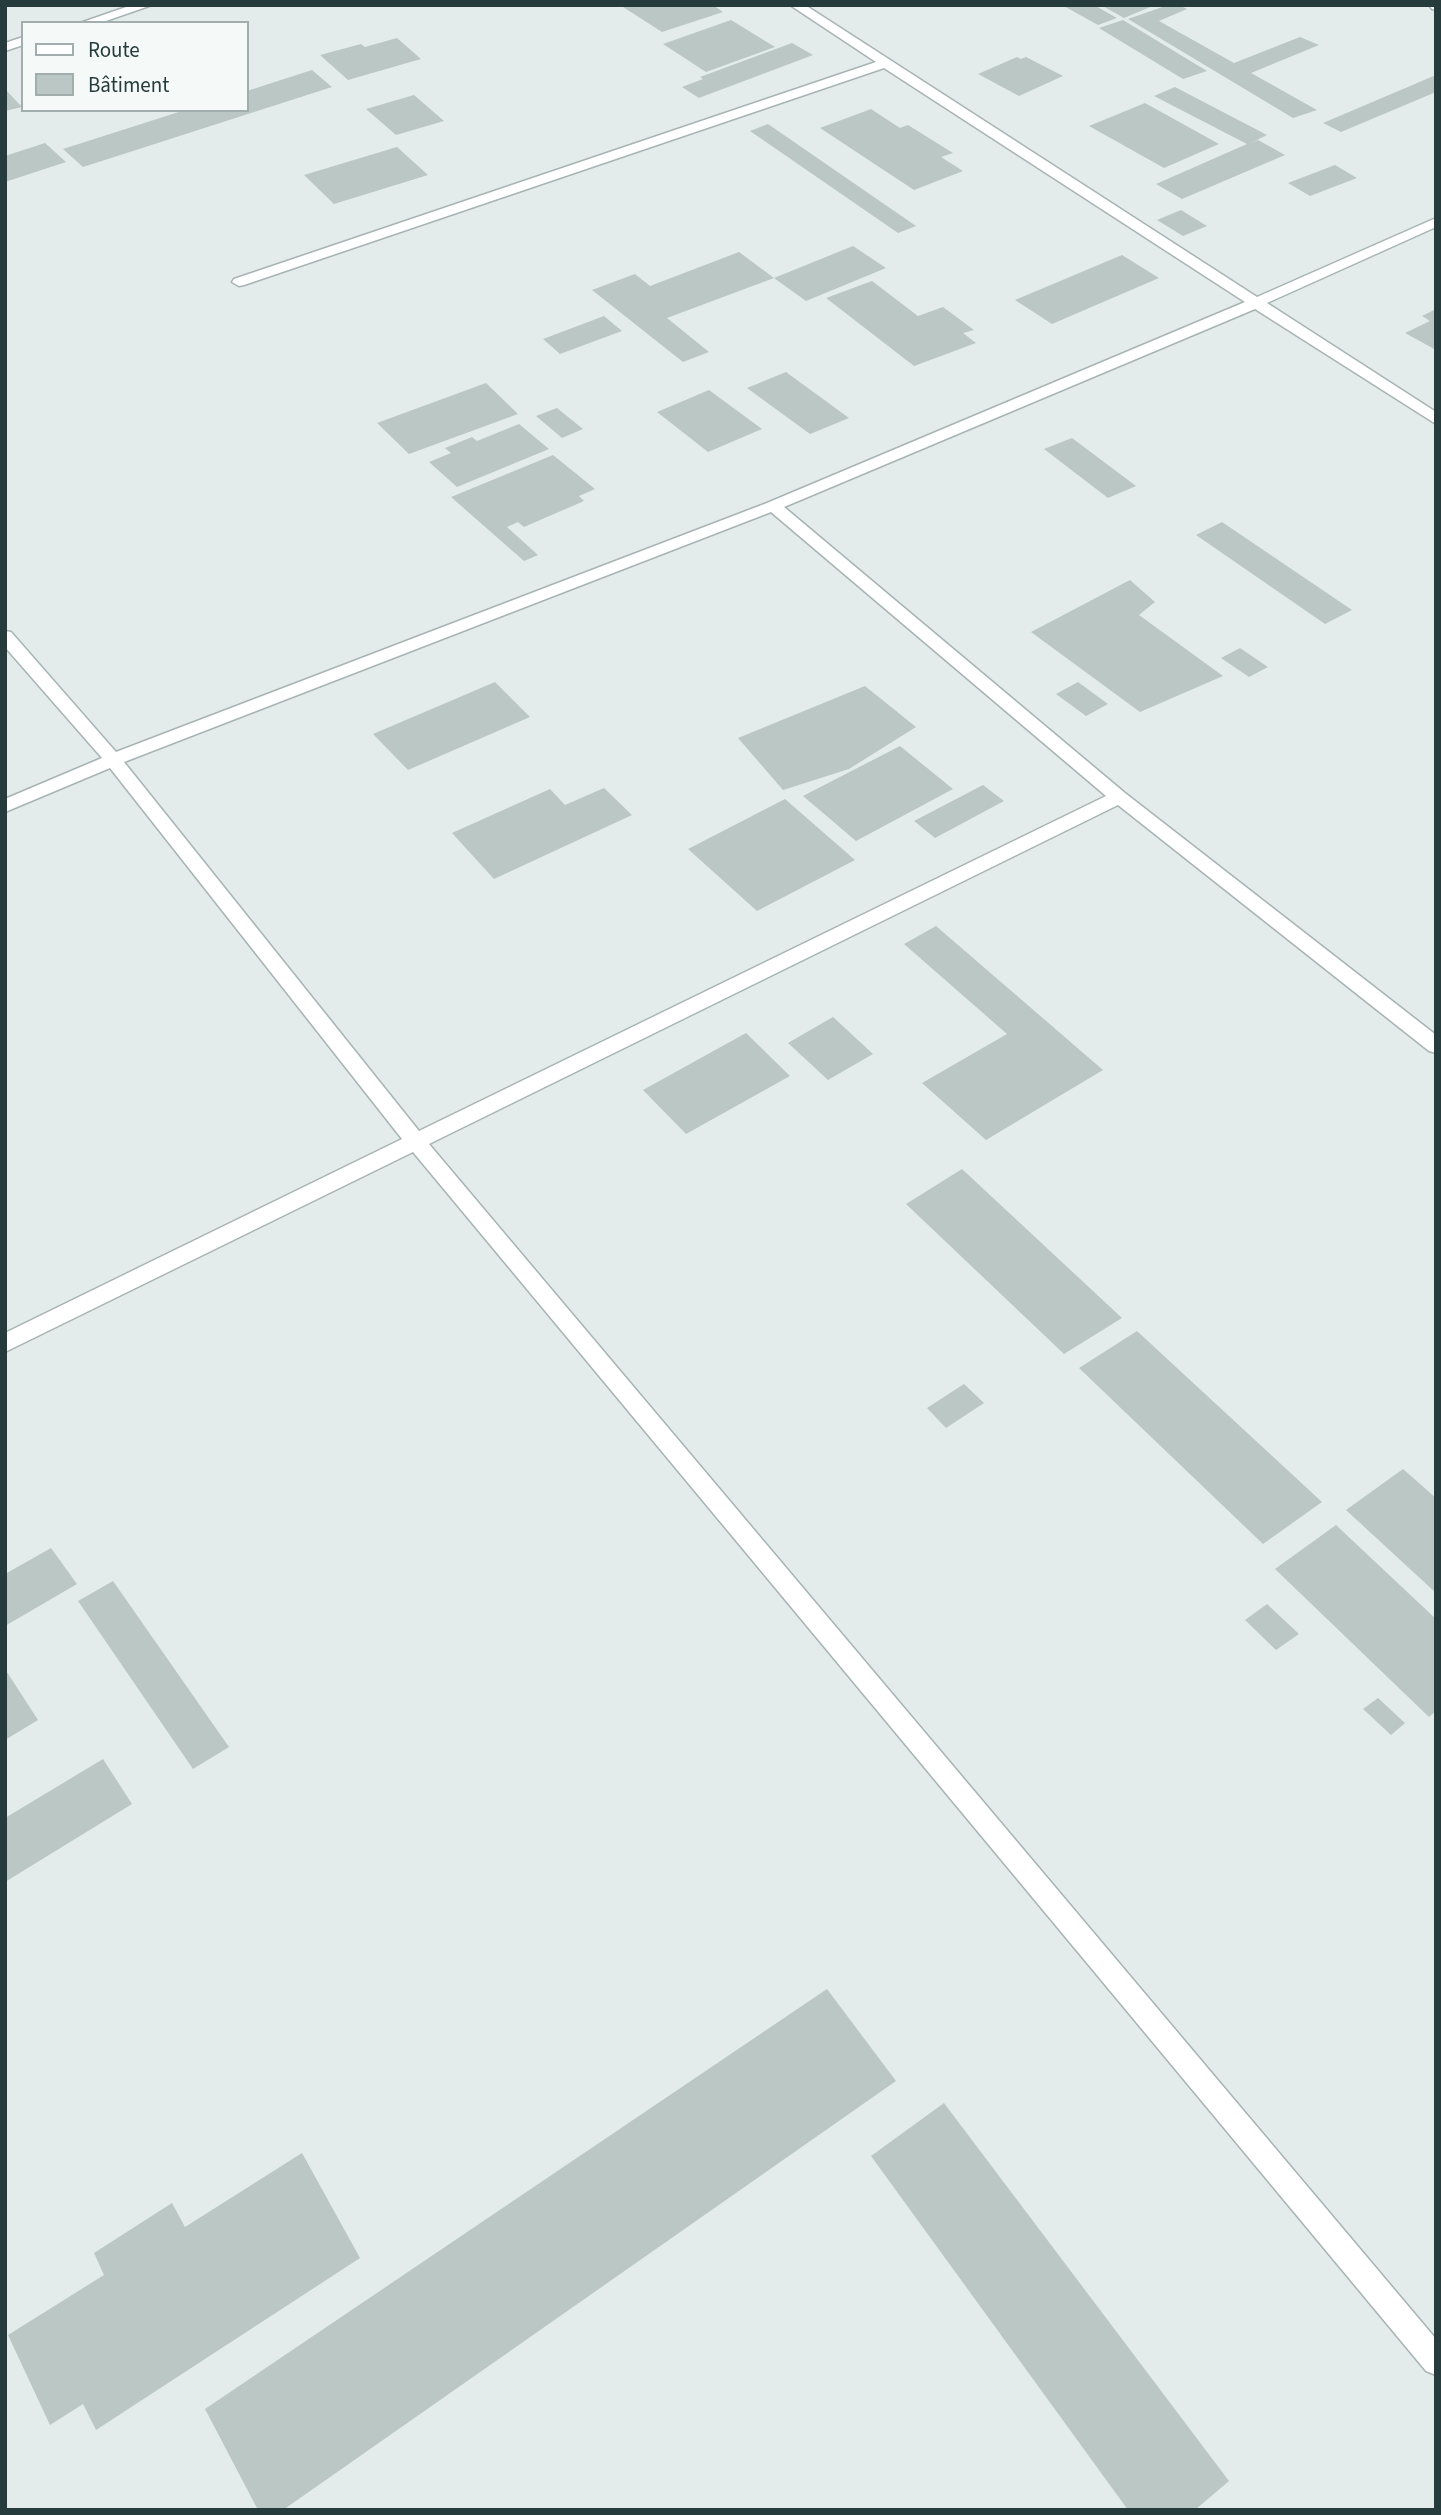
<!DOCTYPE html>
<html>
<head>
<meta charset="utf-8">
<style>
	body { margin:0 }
	#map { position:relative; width:1441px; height:2515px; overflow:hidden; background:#e4eceb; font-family:"Source Sans 3",sans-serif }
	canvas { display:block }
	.frame { position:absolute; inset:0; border:7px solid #263c3c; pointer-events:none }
	.legend { position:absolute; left:21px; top:21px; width:228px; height:91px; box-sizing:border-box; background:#f5f9f8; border:2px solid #a2adad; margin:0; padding:9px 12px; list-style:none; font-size:21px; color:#263c3c }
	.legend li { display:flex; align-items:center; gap:14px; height:35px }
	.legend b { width:35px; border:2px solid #a2adad }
</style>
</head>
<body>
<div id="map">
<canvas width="1441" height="2515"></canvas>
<div class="frame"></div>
<ul class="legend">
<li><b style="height:9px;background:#fff"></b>Route</li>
<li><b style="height:19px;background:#bac7c4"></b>Bâtiment</li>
</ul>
</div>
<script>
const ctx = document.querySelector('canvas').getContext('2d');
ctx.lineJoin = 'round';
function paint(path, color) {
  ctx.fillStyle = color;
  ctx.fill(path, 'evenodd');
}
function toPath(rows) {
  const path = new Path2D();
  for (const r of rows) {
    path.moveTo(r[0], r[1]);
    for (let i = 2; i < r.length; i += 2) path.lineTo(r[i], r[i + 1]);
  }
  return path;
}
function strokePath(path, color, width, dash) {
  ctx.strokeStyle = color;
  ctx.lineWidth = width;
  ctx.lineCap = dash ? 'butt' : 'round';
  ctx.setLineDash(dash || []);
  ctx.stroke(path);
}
paint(toPath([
	[627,5,713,5,723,12,662,32,623,7],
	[1062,5,1094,5,1117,18,1098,25],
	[1101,5,1155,5,1124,18],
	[1168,5,1179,5,1187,9,1159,21,1234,63,1300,37,1319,45,1251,73,1317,110,1293,118,1128,19],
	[731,20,775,47,706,72,663,44],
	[1123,20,1207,71,1183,79,1099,28],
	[397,38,421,59,348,80,320,55,361,44,365,47],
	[792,43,813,55,699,98,682,87,703,79,700,77],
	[1017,57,1021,59,1026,57,1063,76,1019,96,978,74],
	[312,70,332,87,83,167,63,149,185,110,247,110,247,91],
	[1436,75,1436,92,1341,132,1323,123],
	[1175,87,1267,135,1249,144,1258,140,1285,155,1182,199,1156,184,1247,144,1154,96],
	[5,89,22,107,5,111],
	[414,95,444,121,396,135,366,109],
	[1145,103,1219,144,1164,168,1089,126],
	[871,109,900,128,908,125,953,153,941,157,963,171,914,190,820,128],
	[768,124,916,226,898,233,750,131],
	[45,143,66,162,5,182,5,156],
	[397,147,428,175,334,204,304,175],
	[1335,165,1357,178,1310,196,1288,183],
	[1181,210,1207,226,1183,236,1157,220],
	[853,246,886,268,806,301,774,278],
	[739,252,774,278,667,318,709,352,683,362,592,290,635,274,650,286],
	[1122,255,1159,278,1052,324,1015,300],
	[872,281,918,316,943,307,974,330,963,333,976,343,914,366,826,298],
	[1436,309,1436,350,1405,333,1430,321,1422,316],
	[604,316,622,331,560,354,543,339],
	[786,372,849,418,810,434,747,388],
	[486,383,518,414,409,454,377,423],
	[709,390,762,429,708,452,657,412],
	[557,408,583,429,562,438,536,416],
	[519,424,549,449,457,487,429,462,451,453,445,448,472,437,477,441],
	[1072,438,1136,486,1108,498,1044,449],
	[553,455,595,489,579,496,584,501,524,527,518,522,507,527,538,555,524,561,451,497],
	[1222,522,1352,610,1325,624,1196,535],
	[1130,580,1155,602,1139,615,1223,676,1140,712,1031,632],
	[1240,648,1268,667,1249,677,1221,658],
	[495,682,530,717,408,770,373,734],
	[1078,682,1108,704,1086,716,1056,694],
	[865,686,916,727,849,769,783,790,738,738],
	[900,746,953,789,856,841,803,796],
	[983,785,1004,801,935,838,914,821],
	[604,788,632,815,494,879,452,833,550,789,565,805],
	[785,799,855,860,757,911,688,849],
	[936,926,1103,1070,986,1140,922,1083,1007,1034,904,944],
	[833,1017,873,1054,828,1080,788,1043],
	[746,1033,790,1076,686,1134,643,1090],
	[962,1169,1122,1318,1064,1354,906,1204],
	[1137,1331,1322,1502,1263,1544,1079,1368],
	[964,1384,984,1403,946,1428,927,1408],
	[1403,1469,1436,1498,1436,1593,1346,1510],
	[1336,1525,1436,1619,1436,1711,1429,1717,1275,1569],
	[51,1548,77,1584,5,1626,5,1574],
	[113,1581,229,1747,193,1769,78,1601],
	[1267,1604,1299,1634,1276,1650,1245,1620],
	[5,1669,38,1720,5,1740],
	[1378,1698,1405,1723,1391,1735,1363,1709],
	[103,1759,132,1804,5,1882,5,1818],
	[827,1989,896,2081,283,2510,258,2510,205,2409],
	[944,2103,1229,2481,1195,2510,1128,2510,871,2156],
	[302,2153,360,2258,96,2430,83,2404,50,2425,8,2335,104,2275,94,2253,172,2203,185,2227]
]), '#bac7c4');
const minor = toPath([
	[132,5,152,5,100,23,80,23,132,5],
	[790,5,805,5,1257,297,1436,218,1436,227,1267,303,1436,412,1436,424,1255,309,784,507,1125,793,1436,1035,1436,1053,1429,1051,1118,805,429,1144,1436,2339,1436,2375,1426,2371,413,1152,5,1352,5,1333,402,1139,110,768,5,812,5,799,102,758,5,647,5,631,11,632,116,752,767,503,1245,302,884,68,244,285,239,286,232,282,234,279,876,62,790,5],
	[771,512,1106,796,419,1131,124,762,771,512],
	[1429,5,1436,5,1436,10,1432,9,1429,5],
	[23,37,23,45,5,51,5,43,23,37]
]);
strokePath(minor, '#a7b4b3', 3);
paint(minor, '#fff');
</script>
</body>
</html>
